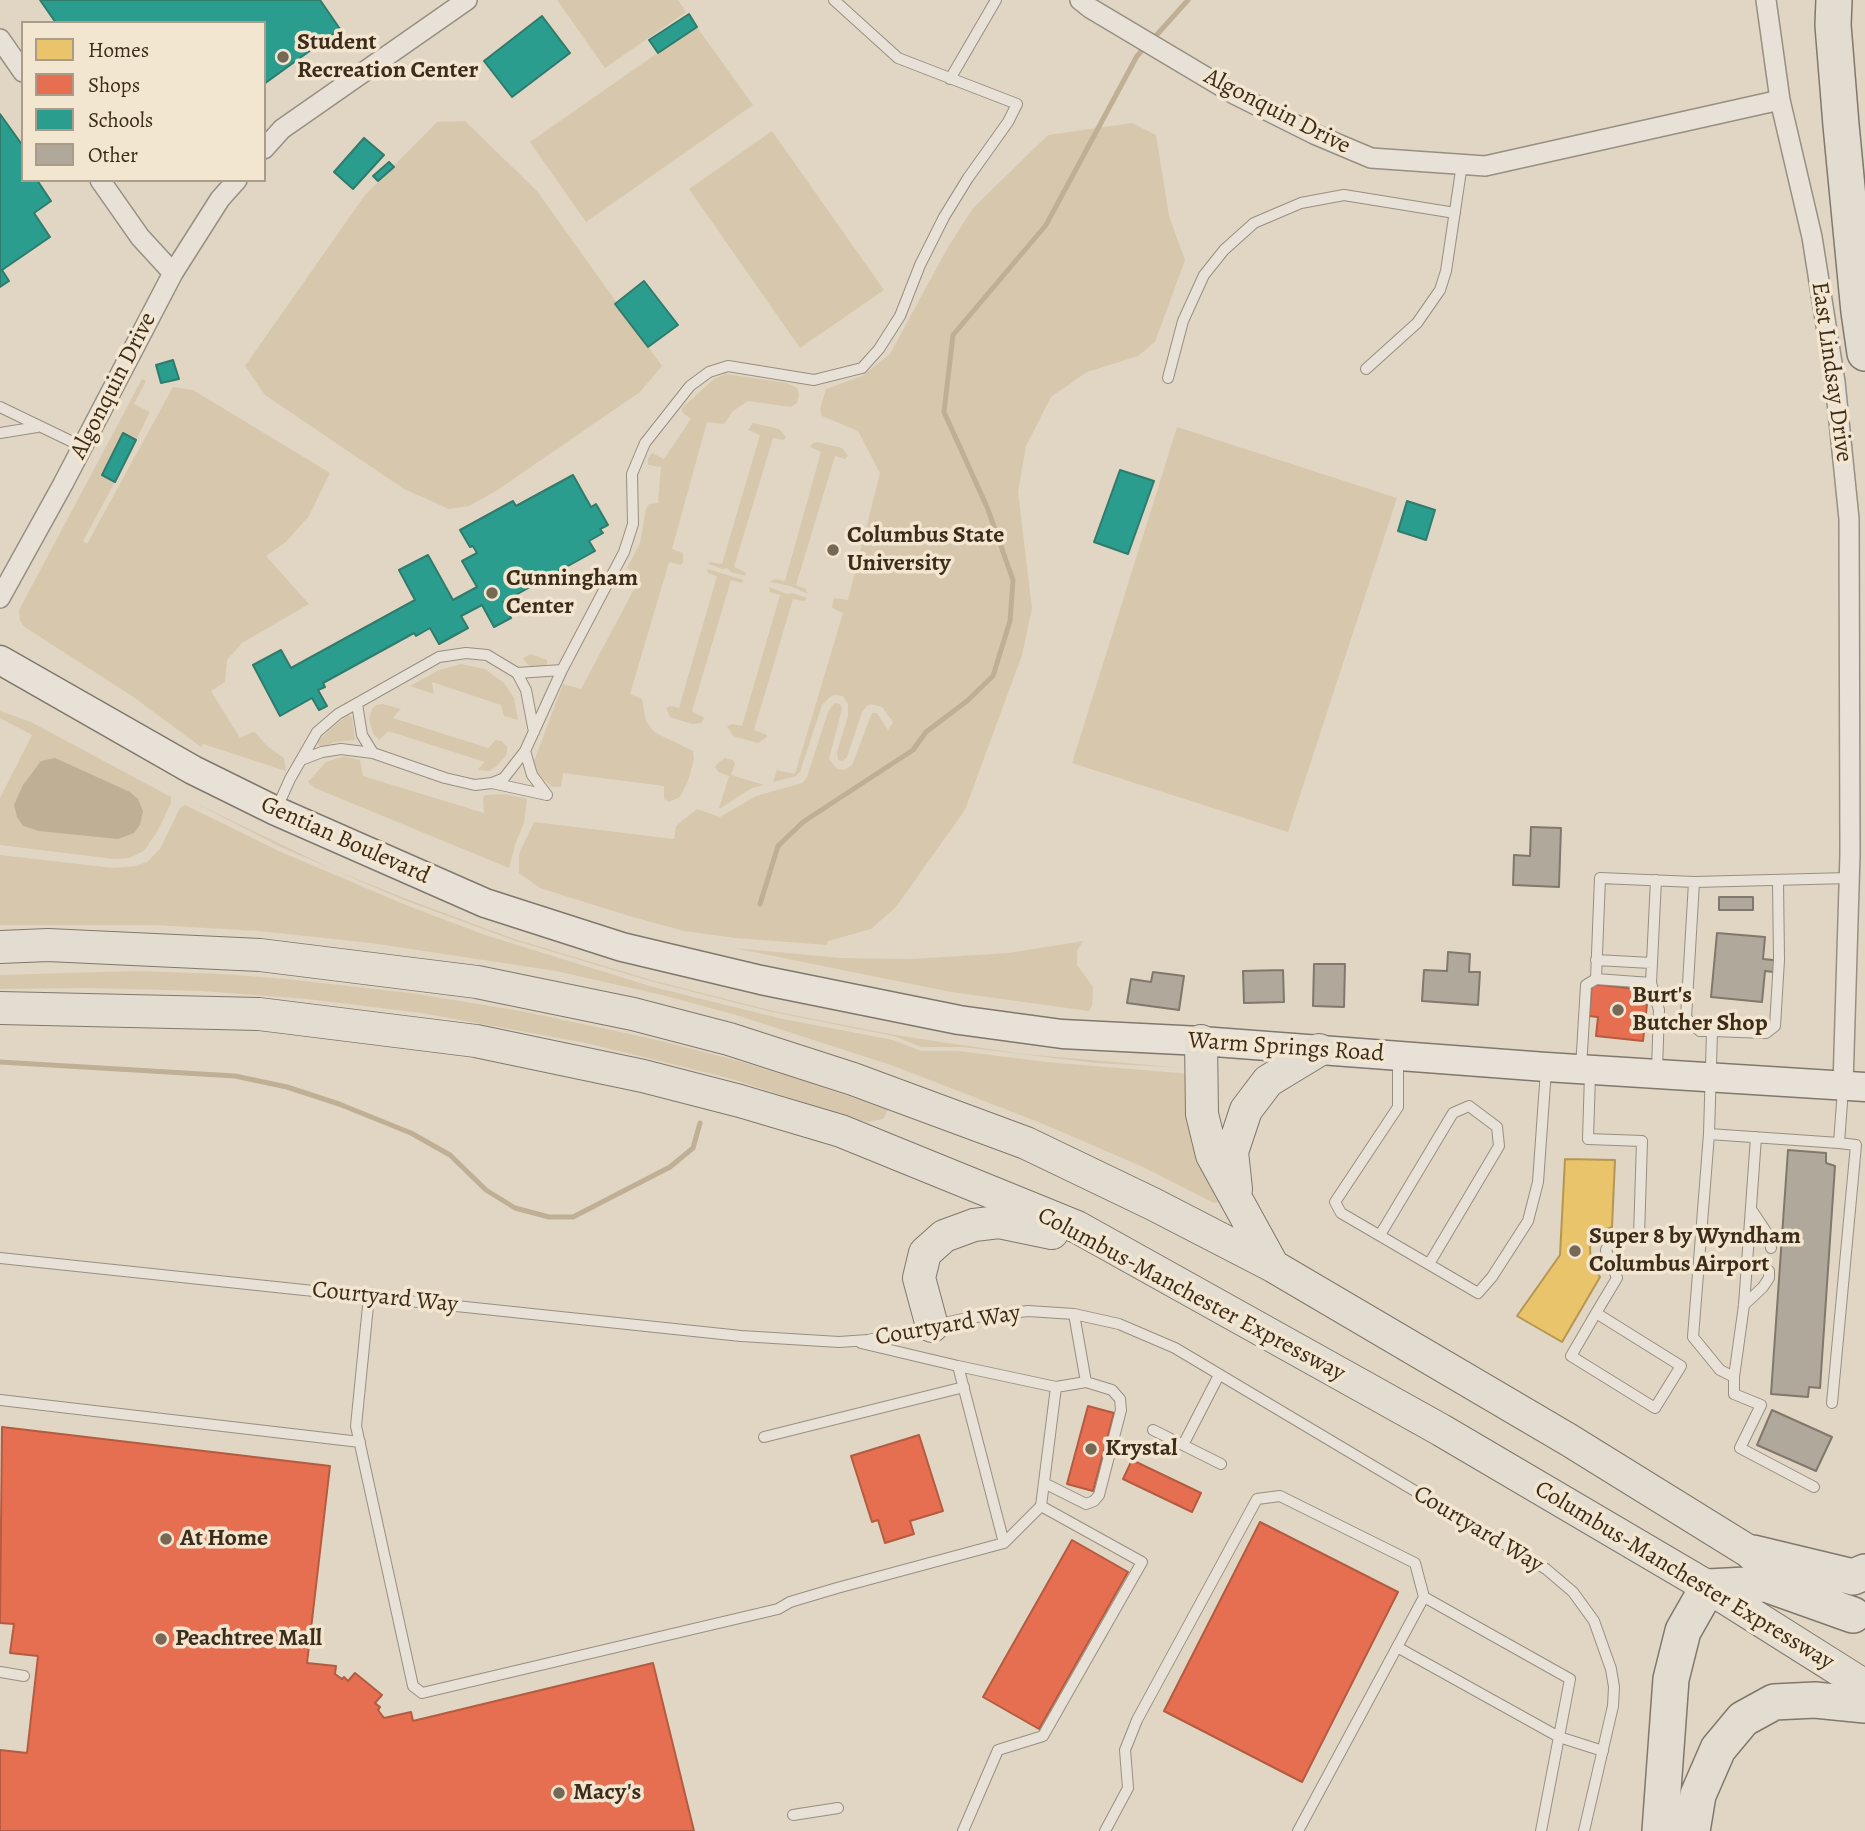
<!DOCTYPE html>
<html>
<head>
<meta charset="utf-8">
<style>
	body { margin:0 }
	#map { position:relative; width:1865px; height:1831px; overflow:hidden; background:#e0d6c3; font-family:Alegreya,serif }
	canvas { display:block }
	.legend { position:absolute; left:21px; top:21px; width:245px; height:161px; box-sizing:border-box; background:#f3e6d0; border:2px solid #aa9c87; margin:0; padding:9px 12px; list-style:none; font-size:21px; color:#3c2c19 }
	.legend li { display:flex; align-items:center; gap:14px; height:35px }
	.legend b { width:35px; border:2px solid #aa9c87 }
</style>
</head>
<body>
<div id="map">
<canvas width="1865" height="1831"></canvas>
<ul class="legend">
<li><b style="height:19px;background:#e9c46a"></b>Homes</li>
<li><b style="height:19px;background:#e76f51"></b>Shops</li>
<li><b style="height:19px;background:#2a9d8f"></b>Schools</li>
<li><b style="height:19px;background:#b0a89b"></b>Other</li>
</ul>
</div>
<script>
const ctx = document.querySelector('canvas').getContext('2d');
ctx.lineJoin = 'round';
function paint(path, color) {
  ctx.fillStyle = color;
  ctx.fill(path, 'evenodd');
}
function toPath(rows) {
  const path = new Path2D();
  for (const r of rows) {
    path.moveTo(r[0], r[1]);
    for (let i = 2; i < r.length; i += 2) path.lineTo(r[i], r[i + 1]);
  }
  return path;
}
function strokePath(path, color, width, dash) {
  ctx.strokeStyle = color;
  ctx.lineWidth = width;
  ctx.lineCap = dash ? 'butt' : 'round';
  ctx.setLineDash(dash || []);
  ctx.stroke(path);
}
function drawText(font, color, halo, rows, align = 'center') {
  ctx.font = font + ' Alegreya,serif';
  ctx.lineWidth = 7;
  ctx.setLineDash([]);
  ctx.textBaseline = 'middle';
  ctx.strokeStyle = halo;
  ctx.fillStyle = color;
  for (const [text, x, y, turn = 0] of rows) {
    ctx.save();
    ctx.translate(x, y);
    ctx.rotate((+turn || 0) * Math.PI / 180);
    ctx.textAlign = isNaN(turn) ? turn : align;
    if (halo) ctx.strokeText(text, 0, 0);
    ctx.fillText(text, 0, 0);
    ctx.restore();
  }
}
paint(toPath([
	[557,0,678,0,686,12,605,68],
	[696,26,753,105,586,222,530,142],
	[465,121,537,191,662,366,640,392,496,491,469,506,449,509,404,489,265,395,245,366,365,195,437,122],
	[1132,123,1156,135,1169,216,1185,260,1155,342,1138,356,1087,372,1051,397,1026,446,1018,492,1032,608,1022,655,965,810,896,907,871,929,828,941,827,945,736,938,684,931,629,916,540,888,519,873,519,854,534,822,674,839,676,826,697,809,720,817,756,796,802,783,807,777,828,712,834,703,840,704,842,709,829,759,837,769,844,770,852,765,872,713,877,713,888,730,893,722,882,707,871,704,867,706,862,712,847,757,843,761,838,760,837,752,848,716,848,704,843,696,834,695,830,697,822,705,800,772,796,776,773,782,777,770,795,774,843,613,832,608,834,598,848,600,880,473,858,431,822,416,820,409,826,389,862,376,890,354,948,247,973,208,1048,135],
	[772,131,884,290,800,348,689,189],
	[726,374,787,383,797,388,799,395,797,403,791,407,748,401,733,411,724,424,707,422,672,549,683,553,683,562,681,565,669,562,630,694,642,699,646,721,654,732,693,751,694,759,689,778,680,797,669,802,664,799,664,786,563,773,561,787,552,787,538,775,534,761,563,684,581,689,640,578,627,568,640,543,646,509,649,504,658,503,661,467,648,465,648,458,652,453,664,459,691,419,682,412,682,408,714,379],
	[142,379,146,381,134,404,150,412,136,440,123,434,102,475,115,482,83,541,87,544,173,387,193,390,330,473,309,516,286,542,266,556,309,604,242,643,227,660,225,682,211,691,240,738,252,732,256,733,267,746,284,758,286,771,203,744,201,747,132,696,23,626,20,620,19,610],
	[753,423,779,429,786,437,784,440,773,438,734,567,745,572,746,576,731,572,727,568,723,569,708,564,710,562,722,564,760,435,748,430],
	[1177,427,1397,498,1288,832,1072,763],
	[817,442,842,448,848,456,845,459,835,456,796,585,806,589,808,594,790,586,770,582,774,579,785,581,821,452,810,447,813,443],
	[707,569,744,580,741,583,731,580,692,711,704,718,701,723,692,724,670,717,666,708,670,706,679,708,717,576,708,573],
	[769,587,787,594,793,593,807,598,804,601,793,599,754,730,767,735,767,737,758,743,733,736,727,726,732,724,742,726,780,595,770,592],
	[531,654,547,660,547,666,533,669,528,665,523,658],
	[461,664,485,669,504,683,514,698,518,720,504,716,501,705,432,682,434,694,410,686,439,670],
	[383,704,401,709,393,718,488,748,496,740,501,741,507,746,507,754,497,766,489,771,477,770,485,762,388,731,379,740,373,733,369,719,372,709,376,705],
	[0,711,31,722,171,797,171,803,157,832,144,851,129,858,114,859,0,845,0,798,32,735,0,718],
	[348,715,352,717,355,740,335,742,321,747,318,745,318,741,330,729],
	[344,756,360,760,363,776,484,813,483,799,485,795,505,794,527,799,524,823,515,845,509,868,315,788,308,782,326,762],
	[725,758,733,760,735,764,731,775,764,785,752,788,721,808,719,808,729,776,718,772,715,767,719,762],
	[189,800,332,869,404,898,514,939,651,980,773,1011,895,1035,1022,1054,1184,1068,1096,1063,962,1047,921,1047,894,1036,772,1012,650,981,513,940,404,900,283,848],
	[185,805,281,852,406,905,485,935,653,987,783,1019,893,1040,921,1051,958,1051,1046,1062,1191,1074,1220,1202,1214,1203,1143,1167,1041,1123,891,1065,736,1015,666,996,556,971,371,943,258,931,154,925,0,925,0,855,114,868,136,866,147,862,160,849,180,808],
	[1083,941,1077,951,1077,965,1093,987,1092,1006,1089,1011,951,992,734,948,841,958,911,959,1009,953],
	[135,971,223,974,286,979,411,993,526,1012,653,1039,731,1059,796,1078,888,1110,883,1119,868,1122,857,1120,732,1079,660,1061,586,1043,422,1013,307,999,202,991,88,988,0,989,0,975]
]), '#d7c8ad');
paint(toPath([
	[55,758,130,792,138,799,143,811,140,825,134,833,118,839,39,831,23,826,17,817,14,805,23,785,41,761]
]), '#bfaf95');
const homes = toPath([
	[1565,1159,1615,1160,1612,1227,1601,1231,1590,1247,1591,1263,1600,1277,1562,1342,1517,1316,1560,1255,1565,1159]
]);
paint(homes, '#e9c46a');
strokePath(homes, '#b59652', 2);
const shops = toPath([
	[1592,984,1636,989,1635,1003,1647,1004,1643,1041,1596,1036,1598,1017,1589,1016,1592,984],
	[1088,1406,1114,1413,1093,1491,1067,1484,1088,1406],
	[2,1427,330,1466,307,1663,336,1666,335,1674,342,1679,344,1677,348,1681,355,1673,382,1695,375,1703,380,1707,378,1710,384,1718,411,1712,413,1721,653,1663,694,1831,0,1831,0,1750,27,1753,38,1656,10,1653,14,1624,0,1623,2,1427],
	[919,1435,943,1511,910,1521,914,1534,885,1543,878,1520,872,1522,851,1456,919,1435],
	[1132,1460,1201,1493,1192,1512,1123,1479,1132,1460],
	[1260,1522,1398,1592,1302,1782,1164,1711,1260,1522],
	[1072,1540,1128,1572,1039,1729,983,1697,1072,1540]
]);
paint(shops, '#e76f51');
strokePath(shops, '#b45b40', 2);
const schools = toPath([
	[40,0,320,0,340,29,264,84,264,23,56,23,40,0],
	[689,14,697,27,658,53,649,40,689,14],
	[542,16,570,53,512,97,484,61,542,16],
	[0,114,23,146,23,180,37,180,51,201,34,213,50,237,2,270,9,281,0,287,0,114],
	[364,138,384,155,353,189,334,172,364,138],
	[389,162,394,167,378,181,373,176,389,162],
	[644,281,678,325,648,347,615,304,644,281],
	[173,360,179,379,161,383,156,365,173,360],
	[123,433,136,440,115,482,102,475,123,433],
	[1120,470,1154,481,1128,554,1094,542,1120,470],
	[573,475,591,507,596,504,608,525,600,529,603,533,589,541,595,551,503,602,511,618,494,627,482,605,461,616,468,628,439,644,430,628,416,636,414,633,323,683,325,687,318,690,327,706,319,710,312,698,280,716,253,665,281,650,291,668,415,600,399,570,428,555,453,600,477,587,462,561,477,553,473,546,470,547,460,530,513,501,516,506,573,475],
	[1407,501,1435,510,1426,540,1398,531,1407,501]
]);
paint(schools, '#2a9d8f');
strokePath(schools, '#2f7b6c', 2);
strokePath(toPath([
	[1153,39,1188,0],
	[760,904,778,846,803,822,913,750,926,732,967,701,993,676,1010,621,1013,580,987,507,944,412,953,335,1046,225,1137,56,1146,46],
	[0,1062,235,1076,287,1087,339,1104,411,1133,450,1155,486,1190,515,1208,549,1217,573,1217,670,1167,693,1148,700,1123]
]), '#bfaf95', 5);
const building = toPath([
	[1531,827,1561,828,1559,887,1513,885,1514,855,1530,856,1531,827],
	[1719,897,1753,897,1753,910,1719,910,1719,897],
	[1717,933,1765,937,1763,959,1783,961,1782,973,1765,971,1762,1002,1711,997,1717,933],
	[1448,952,1470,954,1469,972,1480,972,1478,1005,1422,1001,1424,970,1447,971,1448,952],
	[1314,964,1345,964,1344,1007,1313,1006,1314,964],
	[1283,970,1284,1002,1244,1003,1243,971,1283,970],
	[1153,972,1184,976,1179,1010,1127,1003,1131,979,1151,982,1153,972],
	[1788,1150,1826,1153,1826,1163,1835,1166,1820,1388,1809,1387,1808,1397,1771,1394,1788,1150],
	[1772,1410,1832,1437,1816,1471,1757,1445,1772,1410]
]);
paint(building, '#b0a89b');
strokePath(building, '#80786c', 2);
const service = toPath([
	[950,79,996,0],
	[1366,369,1417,323,1440,290,1446,271,1462,164],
	[1168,378,1183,321,1204,275,1224,250,1254,223,1301,203,1344,195,1455,213],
	[0,407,83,447],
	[0,433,37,427],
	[517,673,526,690,534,732],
	[357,704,362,735,373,753],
	[525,751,532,775,547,795],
	[301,760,322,752,341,749,373,753,445,778,475,785,492,783,504,778,525,751,562,670,624,552,633,524,632,474,645,443,690,386,709,372,728,366,814,380,862,368,879,349,900,316,920,265,944,217,968,178,1008,122,1017,104,898,58,834,0],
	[492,783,547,795],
	[276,810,290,779,317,732,338,714,439,657,466,653,487,655,517,673,562,670],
	[1656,880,1651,983,1659,1010,1657,1070],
	[1694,882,1686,1018,1700,1031,1712,1031,1709,1134,1839,1143],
	[1596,960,1651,963],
	[1596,979,1600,878,1694,882,1849,878],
	[1712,1031,1766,1033,1775,1026,1779,960,1778,880],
	[1398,1060,1398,1107,1335,1202,1341,1213,1478,1293,1492,1277,1528,1221,1538,1182,1546,1070],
	[1581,1068,1586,985,1596,979,1651,983],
	[1590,1074,1588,1139,1642,1141,1639,1236,1612,1239,1606,1250,1617,1278,1596,1313,1571,1356,1655,1408,1681,1366,1596,1313],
	[1709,1134,1693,1337,1720,1370,1734,1377,1744,1305,1756,1137],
	[1751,1209,1769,1236,1771,1248],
	[1380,1235,1453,1113,1469,1106,1497,1127,1499,1146,1429,1264],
	[0,1258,741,1336,839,1342,868,1340,967,1318,1028,1311,1074,1314,1119,1324,1175,1348,1546,1569,1573,1592,1594,1621,1611,1669,1614,1687,1613,1706,1584,1831],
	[369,1296,356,1426,413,1686,422,1693,778,1609,790,1602,837,1588,1004,1543,1041,1506,1142,1562,1043,1736,998,1750,963,1831],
	[1744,1305,1763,1287,1769,1278,1769,1271],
	[861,1343,958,1366,1004,1543],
	[958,1366,1056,1387,1041,1506],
	[1734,1377,1734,1394,1761,1405,1740,1448,1814,1487],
	[1056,1387,1086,1382,1074,1314],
	[0,1400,360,1442],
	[1832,1403,1856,1145,1839,1143,1843,1089],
	[1153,1430,1221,1464],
	[764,1437,964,1387],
	[1183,1445,1219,1375],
	[1044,1483,1086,1504,1094,1501,1099,1495,1121,1410,1120,1399,1112,1390,1086,1382],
	[1424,1597,1570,1679,1541,1831],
	[1397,1647,1559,1737,1603,1751],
	[0,1672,24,1676],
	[793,1815,838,1808],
	[1105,1831,1128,1788,1125,1750,1137,1720,1257,1499,1280,1496,1415,1563,1424,1597,1298,1831]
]);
const minor = toPath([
	[1080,0,1090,8,1236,95,1314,134,1371,158,1485,166,1780,100],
	[1766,0,1780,100,1812,237,1835,382,1849,519,1850,854,1843,1085],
	[0,39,23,72],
	[264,149,282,129,467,0],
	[100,180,140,237,173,273],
	[0,598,63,484,173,273,220,199,237,180]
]);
const secondary = toPath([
	[0,660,193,770,276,811,485,903,622,947,761,980,959,1020,1062,1034,1201,1041,1546,1067,1865,1087]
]);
const trunk = toPath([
	[0,947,48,945,260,955,477,982,633,1014,729,1039,853,1079,1026,1143,1153,1204,1273,1266,1569,1440,1774,1567],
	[0,1008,259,1014,476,1041,643,1076,740,1101,841,1131,1077,1227,1441,1430,1708,1587,1865,1686],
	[1201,1041,1202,1114,1212,1155,1273,1266],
	[1236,1189,1232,1152,1246,1110,1268,1081,1319,1050],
	[932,1326,919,1278,925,1253,944,1236,974,1225,999,1222,1052,1233]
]);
const motorway = toPath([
	[1834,0,1833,25,1841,125,1859,312,1865,353],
	[1753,1553,1853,1577,1865,1572],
	[1660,1831,1671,1679,1683,1631,1708,1587,1766,1584,1853,1615],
	[1692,1831,1698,1795,1718,1749,1743,1719,1774,1702,1815,1700,1865,1705]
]);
strokePath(service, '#978f82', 12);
strokePath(minor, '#978f82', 22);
strokePath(secondary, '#80786c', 31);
strokePath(trunk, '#80786c', 34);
strokePath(motorway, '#80786c', 38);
strokePath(service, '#e7e1d7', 10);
strokePath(minor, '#e7e1d7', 19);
strokePath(secondary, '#e7e1d7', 28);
strokePath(trunk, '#e3dcd1', 32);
strokePath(motorway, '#e3dcd1', 35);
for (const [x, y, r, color] of [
	[283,57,7,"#756854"],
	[833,550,7,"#756854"],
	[492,593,7,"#756854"],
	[1618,1010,7,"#756854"],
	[1575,1251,7,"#756854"],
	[1091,1449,7,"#756854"],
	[166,1539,7,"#756854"],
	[161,1639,7,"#756854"],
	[559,1793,7,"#756854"]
]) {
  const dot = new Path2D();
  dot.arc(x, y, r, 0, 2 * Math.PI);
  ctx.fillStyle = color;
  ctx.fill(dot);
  strokePath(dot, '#f3e6d0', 2.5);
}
drawText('bold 24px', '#3c2c19', '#f3e6d0', [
	["Student",297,43],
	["Recreation Center",297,71],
	["Columbus State",847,536],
	["University",847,564],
	["Cunningham",506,579],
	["Center",506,607],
	["Burt's",1632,996],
	["Butcher Shop",1632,1024],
	["Super 8 by Wyndham",1589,1237],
	["Columbus Airport",1589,1265],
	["Krystal",1105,1449],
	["At Home",180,1539],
	["Peachtree Mall",175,1639],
	["Macy's",573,1793]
], 'left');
drawText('24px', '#3c2c19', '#f3e6d0', [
	["Algonquin Drive",1277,112,27],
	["East Lindsay Drive",1831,372,82],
	["Algonquin Drive",114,386,-63],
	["Gentian Boulevard",345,841,24],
	["Warm Springs Road",1286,1048,4],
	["Columbus-Manchester Expressway",1191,1295,28],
	["Courtyard Way",385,1298,6],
	["Courtyard Way",948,1326,-10],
	["Courtyard Way",1478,1530,31],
	["Columbus-Manchester Expressway",1684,1576,31]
]);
</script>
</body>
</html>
